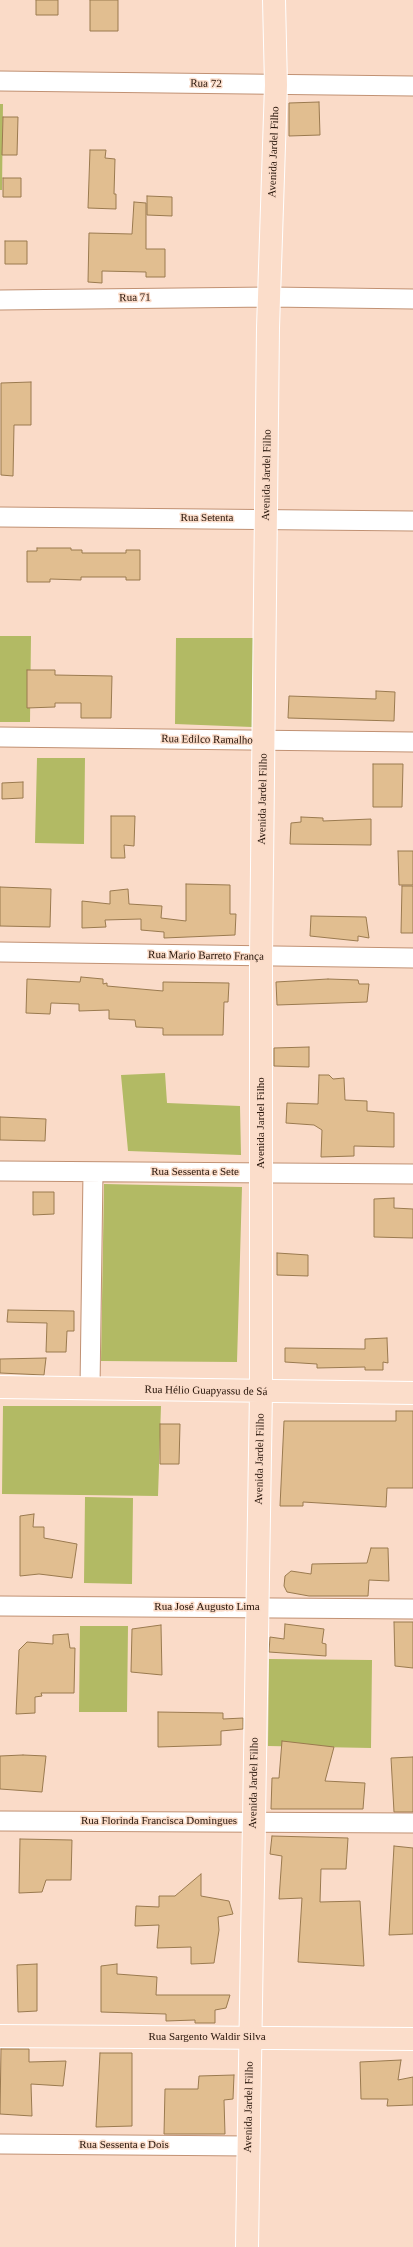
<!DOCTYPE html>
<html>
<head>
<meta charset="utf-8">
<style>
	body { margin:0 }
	canvas { display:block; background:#fadbc8 }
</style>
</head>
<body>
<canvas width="413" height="2247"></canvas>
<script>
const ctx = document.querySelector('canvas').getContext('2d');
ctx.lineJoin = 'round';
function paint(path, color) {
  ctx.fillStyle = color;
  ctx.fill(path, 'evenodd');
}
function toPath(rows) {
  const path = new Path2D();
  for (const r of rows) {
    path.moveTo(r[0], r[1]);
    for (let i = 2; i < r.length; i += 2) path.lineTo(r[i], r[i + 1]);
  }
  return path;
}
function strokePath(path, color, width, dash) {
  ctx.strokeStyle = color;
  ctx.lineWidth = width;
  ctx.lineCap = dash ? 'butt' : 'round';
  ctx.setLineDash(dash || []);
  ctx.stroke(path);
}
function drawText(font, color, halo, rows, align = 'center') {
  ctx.font = font + ' "Times New Roman",serif';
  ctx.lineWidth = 3;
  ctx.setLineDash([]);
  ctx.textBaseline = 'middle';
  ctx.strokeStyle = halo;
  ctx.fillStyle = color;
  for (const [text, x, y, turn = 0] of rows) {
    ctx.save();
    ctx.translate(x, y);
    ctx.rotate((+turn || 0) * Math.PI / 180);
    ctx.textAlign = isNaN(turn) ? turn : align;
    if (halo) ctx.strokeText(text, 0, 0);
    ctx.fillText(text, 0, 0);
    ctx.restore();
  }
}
paint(toPath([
	[0,104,3,104,2,190,0,190],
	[0,636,31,636,30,722,0,722],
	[176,638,254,638,252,727,175,724],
	[37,758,85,758,84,844,35,843],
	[165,1073,167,1103,240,1106,241,1155,128,1151,121,1075],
	[104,1184,242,1187,237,1362,101,1361],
	[3,1406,161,1406,158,1496,2,1494],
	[85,1497,133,1498,132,1584,84,1583],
	[80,1626,128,1626,127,1712,79,1712],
	[269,1659,372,1660,371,1748,268,1746]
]), '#b2ba64');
const building = toPath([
	[36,0,58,0,58,15,36,15,36,0],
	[90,0,118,0,118,31,90,31,90,0],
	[319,102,320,135,289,136,289,103,319,102],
	[3,117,18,117,17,155,2,155,3,117],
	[90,150,106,150,105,158,115,159,114,194,116,194,116,209,88,208,90,150],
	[3,178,21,178,21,197,3,197,3,178],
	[147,196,172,197,172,216,147,215,147,196],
	[134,202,146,203,146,249,165,249,165,277,146,277,146,272,102,271,102,283,88,282,89,233,132,234,134,202],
	[5,241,27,241,27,264,5,264,5,241],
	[31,382,31,425,14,425,13,476,1,475,1,383,31,382],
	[37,548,71,548,71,550,82,550,82,553,126,553,126,550,140,550,140,580,126,580,126,577,81,577,81,580,50,579,50,582,27,582,27,551,37,551,37,548],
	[27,670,55,670,55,675,112,676,111,718,81,718,81,703,55,703,55,707,27,708,27,670],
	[376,691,395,692,394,721,288,718,289,696,376,699,376,691],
	[373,764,403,764,402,807,373,807,373,764],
	[23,782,23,798,2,799,2,783,23,782],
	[111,816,135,816,134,846,124,845,125,858,111,858,111,816],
	[301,817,323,818,323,821,371,819,371,845,290,844,291,823,301,822,301,817],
	[398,851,413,851,413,885,399,885,398,851],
	[186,884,230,885,230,914,236,914,235,935,164,938,164,932,141,930,141,919,105,920,106,927,82,928,82,901,110,904,110,891,128,889,129,904,162,906,161,918,186,921,186,884],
	[402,886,413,886,413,933,401,933,402,886],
	[0,887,51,889,50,927,0,926,0,887],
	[311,916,366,917,369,938,358,936,358,941,310,936,311,916],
	[81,977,103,979,103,984,107,983,107,986,163,991,163,982,229,983,228,1002,224,1002,223,1035,163,1035,163,1028,136,1027,135,1020,109,1019,109,1010,79,1011,79,1004,51,1003,50,1014,26,1013,27,979,80,982,81,977],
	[328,979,358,980,359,984,369,984,367,1002,277,1005,276,982,328,979],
	[309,1047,309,1067,274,1066,274,1048,309,1047],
	[319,1075,329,1075,333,1079,344,1078,345,1100,367,1101,367,1111,394,1113,394,1147,354,1146,354,1156,321,1157,322,1130,314,1125,286,1123,287,1103,318,1104,319,1075],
	[0,1117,46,1119,45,1141,0,1140,0,1117],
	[33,1192,54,1192,54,1214,33,1215,33,1192],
	[394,1198,394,1208,413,1209,413,1238,374,1237,374,1199,394,1198],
	[277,1253,308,1255,308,1276,277,1275,277,1253],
	[8,1310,74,1311,74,1331,67,1331,66,1352,46,1352,47,1323,7,1322,8,1310],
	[387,1338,388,1363,383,1362,383,1370,365,1370,365,1367,317,1368,317,1364,285,1362,285,1348,365,1349,365,1339,387,1338],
	[46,1358,44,1375,0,1373,0,1359,46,1358],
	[396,1411,413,1411,413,1488,387,1488,386,1507,303,1502,303,1506,280,1506,284,1421,396,1421,396,1411],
	[160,1424,180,1424,179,1464,160,1464,160,1424],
	[34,1514,33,1527,44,1527,44,1538,77,1544,72,1578,39,1574,20,1576,20,1516,34,1514],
	[371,1548,388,1548,389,1581,369,1580,368,1596,309,1596,287,1592,284,1586,285,1576,291,1571,311,1574,312,1564,367,1563,371,1548],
	[394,1622,413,1622,413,1668,395,1666,394,1622],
	[285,1624,324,1629,322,1643,326,1644,326,1656,269,1652,270,1637,284,1639,285,1624],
	[161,1625,162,1675,131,1672,132,1629,161,1625],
	[68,1634,70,1648,75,1648,74,1693,41,1693,42,1696,35,1697,35,1713,16,1714,19,1650,27,1642,53,1644,53,1635,68,1634],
	[158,1712,223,1713,223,1719,243,1718,243,1729,221,1731,221,1745,158,1747,158,1712],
	[282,1741,334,1747,325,1781,365,1783,363,1809,271,1809,272,1778,279,1778,282,1741],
	[23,1755,46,1756,42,1792,0,1789,0,1756,23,1755],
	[413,1757,413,1812,394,1812,391,1758,413,1757],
	[272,1836,348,1838,346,1869,321,1869,320,1902,360,1901,364,1966,298,1962,302,1898,279,1899,282,1856,270,1854,272,1836],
	[20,1839,72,1840,71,1880,46,1880,42,1892,19,1893,20,1839],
	[394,1846,413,1848,413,1934,389,1935,394,1846],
	[201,1874,201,1896,229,1901,233,1914,218,1917,219,1930,214,1963,191,1964,191,1947,157,1948,159,1925,135,1926,136,1906,159,1907,159,1896,175,1896,201,1874],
	[37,1964,37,2011,18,2012,17,1965,37,1964],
	[117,1964,117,1974,157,1977,156,1995,230,1995,226,2008,215,2010,215,2023,195,2023,195,2020,166,2021,166,2014,101,2012,101,1966,117,1964],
	[1,2049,29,2049,29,2062,66,2061,63,2086,31,2084,32,2116,0,2114,1,2049],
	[100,2053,132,2053,132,2126,96,2127,100,2053],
	[401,2060,398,2080,413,2077,413,2105,387,2106,388,2099,361,2099,360,2062,401,2060],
	[234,2075,233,2099,224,2100,225,2134,164,2134,165,2089,198,2089,199,2076,234,2075]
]);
paint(building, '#e1be90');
strokePath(building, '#9a7a4f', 1);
const minor = toPath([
	[0,81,413,86],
	[0,300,270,297,413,299],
	[0,517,413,521],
	[0,737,413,742],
	[0,952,413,958],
	[0,1171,413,1174],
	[90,1388,93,1172],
	[0,1606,413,1609],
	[0,1821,413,1823],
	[0,2144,248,2146]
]);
const major = toPath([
	[0,1387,413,1393],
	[0,2036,413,2039],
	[247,2247,261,1392,261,957,268,328,276,85,274,0]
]);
strokePath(minor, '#c19173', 21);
strokePath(major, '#fff', 24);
strokePath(minor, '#fff', 19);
strokePath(major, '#fbddca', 22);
drawText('11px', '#251308', '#fadbc8', [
	["Rua 72",206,84,1],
	["Avenida Jardel Filho",274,152,-88],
	["Rua 71",135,298,-1],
	["Avenida Jardel Filho",267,475,-89],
	["Rua Setenta",207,518],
	["Rua Edilco Ramalho",207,740,1],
	["Avenida Jardel Filho",263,799,-89],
	["Rua Mario Barreto França",206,956,1],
	["Avenida Jardel Filho",261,1123,-90],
	["Rua Sessenta e Sete",195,1172],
	["Rua Hélio Guapyassu de Sá",206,1391,1],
	["Avenida Jardel Filho",260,1459,-89],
	["Rua José Augusto Lima",207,1607],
	["Avenida Jardel Filho",254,1783,-89],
	["Rua Florinda Francisca Domingues",159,1821],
	["Rua Sargento Waldir Silva",207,2037],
	["Avenida Jardel Filho",249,2107,-89],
	["Rua Sessenta e Dois",124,2145]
]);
</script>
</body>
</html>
